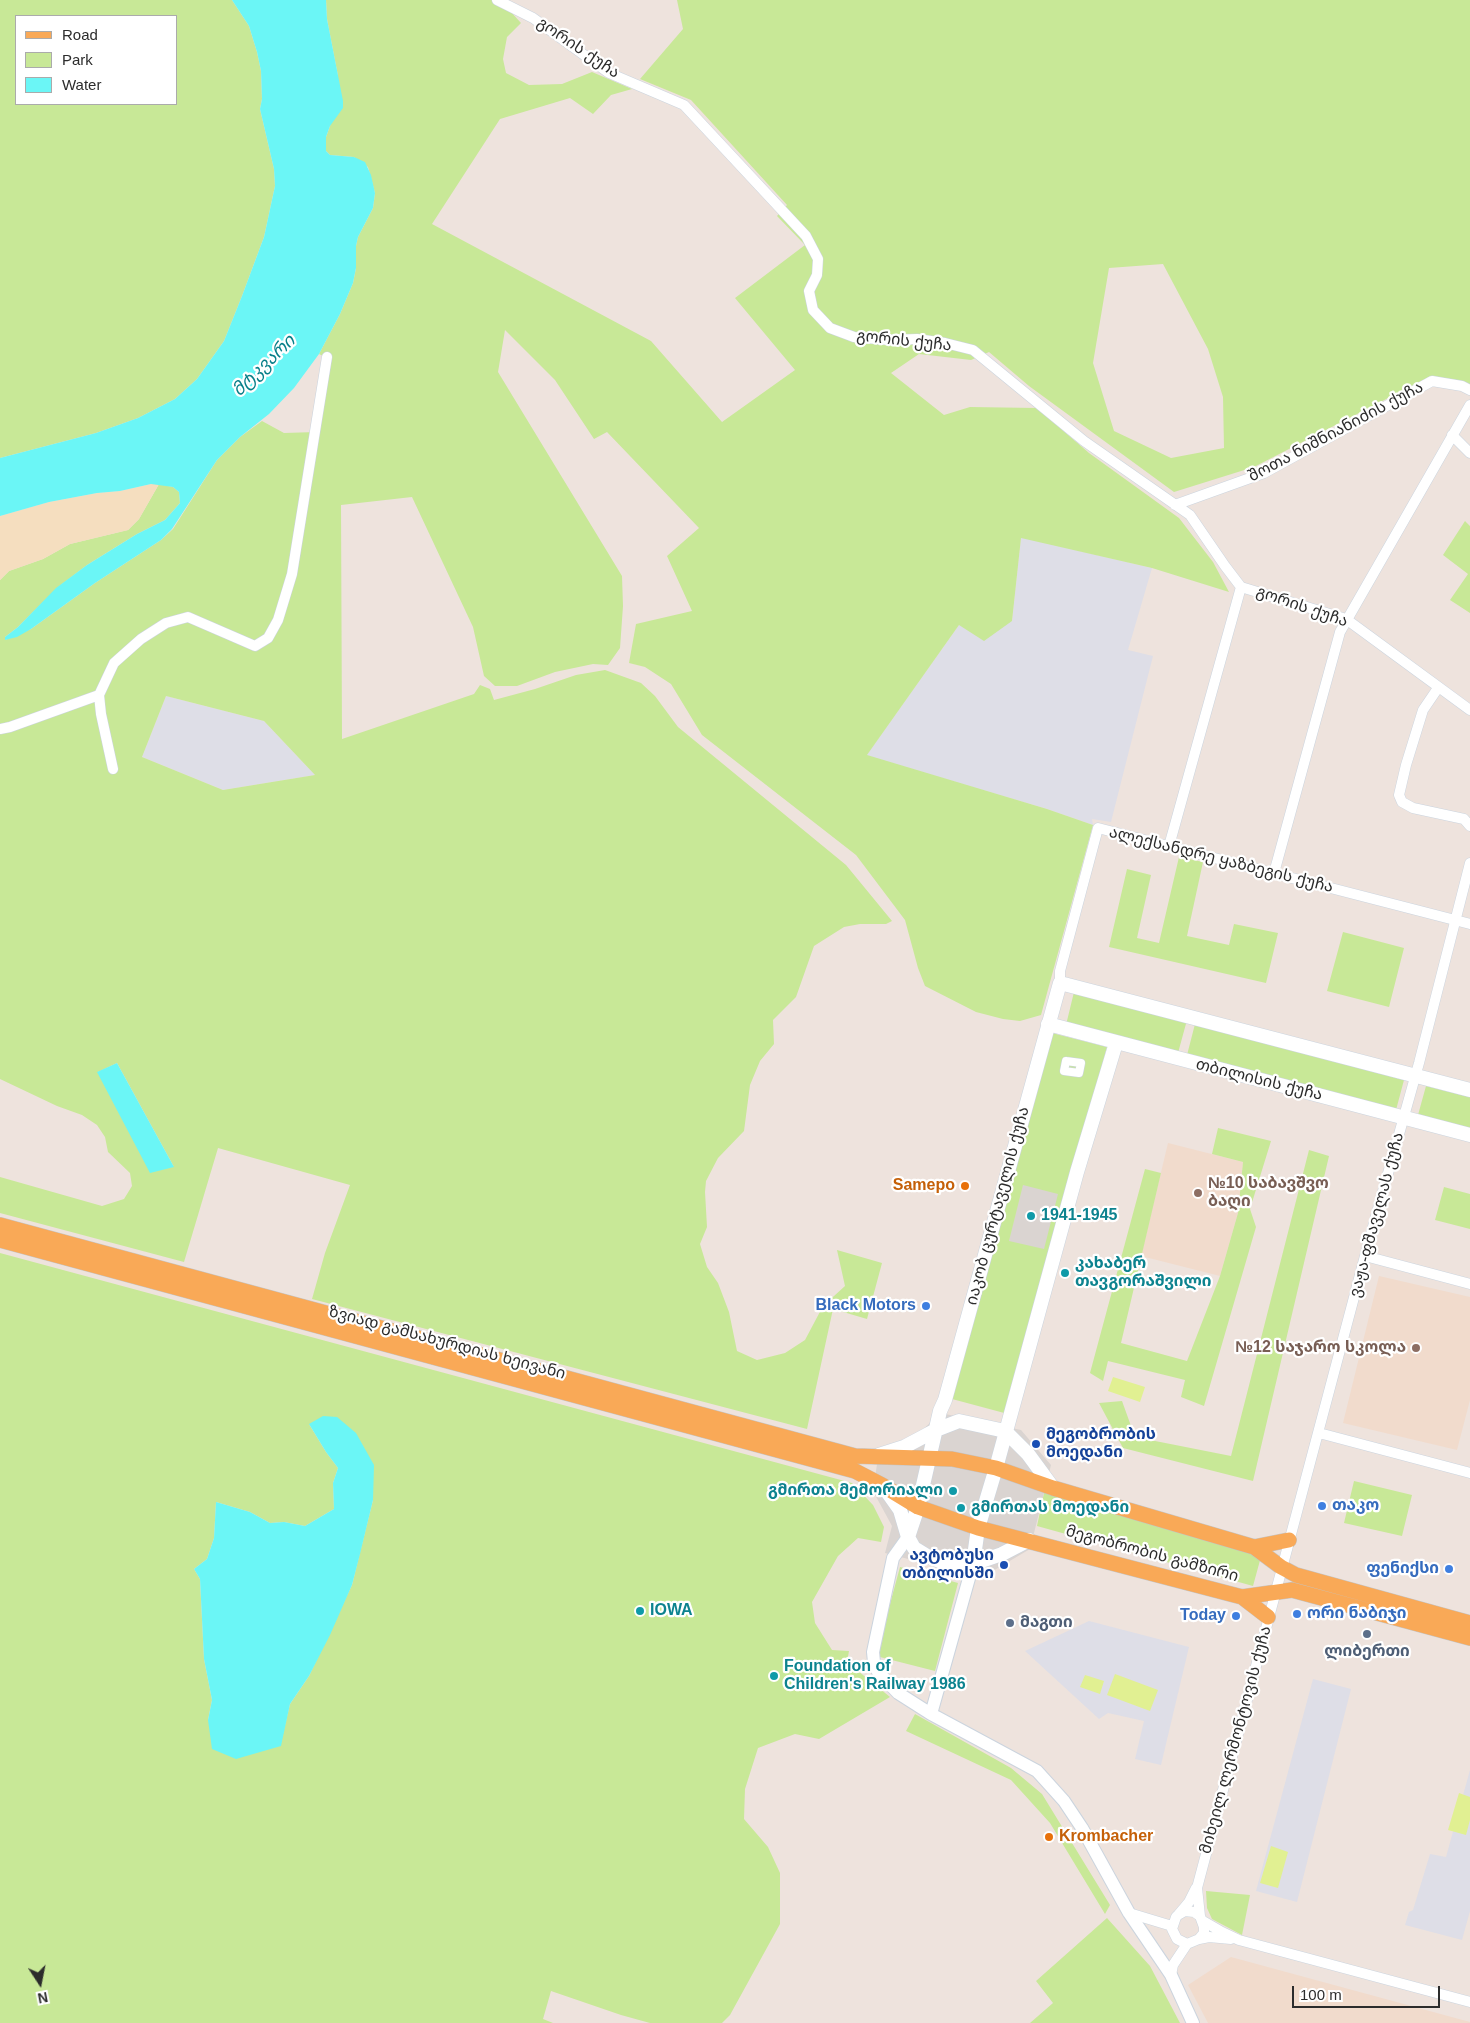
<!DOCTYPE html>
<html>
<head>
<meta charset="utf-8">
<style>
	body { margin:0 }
	#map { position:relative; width:1470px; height:2023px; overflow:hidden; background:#eee3dd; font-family:Arial,sans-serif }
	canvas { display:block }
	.legend { position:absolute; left:15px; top:15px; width:162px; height:90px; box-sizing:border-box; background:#fff; border:1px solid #ababab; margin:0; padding:6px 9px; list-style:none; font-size:15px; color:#2c2c2c }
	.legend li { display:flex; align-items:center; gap:10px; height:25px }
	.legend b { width:25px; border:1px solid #ababab }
	.north { position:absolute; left:15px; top:1958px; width:50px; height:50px; -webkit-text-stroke:4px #fff; paint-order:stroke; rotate:169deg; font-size:14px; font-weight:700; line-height:20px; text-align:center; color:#2c2c2c }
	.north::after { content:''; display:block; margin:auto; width:18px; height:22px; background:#2c2c2c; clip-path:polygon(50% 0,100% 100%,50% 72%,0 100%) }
	.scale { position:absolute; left:1292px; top:1986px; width:148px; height:22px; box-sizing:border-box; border:2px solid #2c2c2c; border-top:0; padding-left:6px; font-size:15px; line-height:18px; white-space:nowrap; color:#2c2c2c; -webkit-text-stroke:4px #fff; paint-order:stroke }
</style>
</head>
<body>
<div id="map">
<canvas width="1470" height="2023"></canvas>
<ul class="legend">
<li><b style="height:6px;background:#f9a957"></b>Road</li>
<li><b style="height:14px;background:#c8e897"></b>Park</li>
<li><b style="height:14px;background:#6bf6f6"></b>Water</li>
</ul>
<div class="north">N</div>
<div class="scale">100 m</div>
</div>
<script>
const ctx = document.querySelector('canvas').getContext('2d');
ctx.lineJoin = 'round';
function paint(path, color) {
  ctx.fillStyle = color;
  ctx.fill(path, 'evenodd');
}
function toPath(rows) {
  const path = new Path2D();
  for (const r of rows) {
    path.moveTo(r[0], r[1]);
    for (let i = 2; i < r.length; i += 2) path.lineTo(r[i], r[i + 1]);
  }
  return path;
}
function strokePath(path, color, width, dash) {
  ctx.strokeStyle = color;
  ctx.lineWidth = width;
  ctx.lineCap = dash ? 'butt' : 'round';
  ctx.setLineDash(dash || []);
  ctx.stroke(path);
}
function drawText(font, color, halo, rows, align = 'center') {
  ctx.font = font + ' Arial,"Noto Sans Georgian",sans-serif';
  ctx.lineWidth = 4.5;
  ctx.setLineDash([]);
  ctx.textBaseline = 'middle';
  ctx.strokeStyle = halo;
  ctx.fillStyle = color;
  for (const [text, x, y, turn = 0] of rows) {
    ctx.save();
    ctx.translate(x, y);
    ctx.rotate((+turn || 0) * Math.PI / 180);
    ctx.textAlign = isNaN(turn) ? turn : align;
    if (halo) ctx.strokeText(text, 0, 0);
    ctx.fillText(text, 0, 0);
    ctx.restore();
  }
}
paint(toPath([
	[1021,537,1152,568,1128,650,1153,656,1111,822,1092,819,1093,825,1047,809,866,756,959,625,1012,621],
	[166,696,264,721,315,775,223,790,142,757],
	[1089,1621,1189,1647,1161,1765,1135,1759,1144,1721,1108,1713,1099,1719,1025,1651],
	[1313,1679,1351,1689,1297,1902,1256,1891],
	[1470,1770,1470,1911,1462,1940,1405,1925,1409,1912,1413,1910,1430,1854,1446,1857]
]), '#dedee7');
paint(toPath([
	[1168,1143,1243,1162,1238,1213,1220,1276,1141,1256],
	[1379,1276,1470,1297,1470,1400,1457,1450,1343,1423],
	[1231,1957,1470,2022,1470,2023,1208,2023,1188,1985]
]), '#f1dbcc');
paint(toPath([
	[0,0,232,0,249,26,257,52,261,71,262,99,260,109,274,169,275,186,264,237,242,296,224,341,197,379,175,399,138,418,96,433,0,458],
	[16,16,176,16,176,104,16,104],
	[326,0,500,0,521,23,507,37,503,59,506,73,529,85,562,84,592,72,632,89,611,95,593,114,570,98,500,119,432,224,651,341,722,422,795,370,735,298,805,245,777,216,787,205,691,100,640,79,683,29,677,0,1470,0,1470,385,1429,377,1254,467,1174,492,1029,386,989,352,971,360,919,354,891,373,944,415,970,407,1037,408,1089,453,1179,518,1213,562,1229,592,1152,568,1021,538,1012,621,984,641,959,625,867,755,1047,809,1093,825,1041,1015,1020,1021,1003,1019,976,1012,925,986,918,968,905,920,856,855,702,735,671,684,645,667,629,663,636,624,692,611,667,556,699,528,607,432,594,439,555,380,505,330,498,372,622,576,623,606,620,648,608,665,593,664,555,672,517,686,495,686,484,676,473,627,412,497,341,505,342,739,474,694,480,685,490,689,494,700,535,689,576,675,605,670,641,683,655,696,678,727,846,865,892,921,886,924,860,924,844,927,814,946,796,997,773,1020,774,1044,760,1061,750,1085,744,1131,718,1158,706,1181,705,1192,707,1227,700,1244,707,1267,718,1283,729,1312,737,1351,757,1360,785,1353,805,1340,823,1306,845,1286,837,1250,882,1263,867,1319,833,1309,807,1429,312,1299,325,1253,350,1185,218,1148,184,1262,0,1213,0,1177,102,1206,124,1199,132,1186,130,1173,108,1152,105,1137,97,1125,82,1115,57,1106,0,1079,0,580,9,571,43,559,70,544,128,530,139,519,159,484,173,487,179,492,180,503,165,520,137,534,87,565,57,588,18,627,5,637,5,640,31,629,95,583,161,540,173,529,217,460,240,437,262,421,284,433,316,432,327,358,319,354,340,314,353,283,356,268,356,246,358,237,373,208,375,193,368,167,354,157,330,155,326,151,326,137,330,126,338,76,327,19],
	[1163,264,1208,349,1223,397,1224,448,1171,458,1114,431,1093,363,1109,268],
	[166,696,264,721,315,775,223,790,142,757],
	[117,1063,174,1167,98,1072],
	[1465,521,1470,526,1470,613,1450,600,1468,574,1443,555],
	[1179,857,1203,862,1187,936,1229,945,1234,924,1278,933,1266,983,1109,947,1127,869,1151,875,1137,938,1159,943],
	[1343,932,1404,948,1389,1007,1327,991],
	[1074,992,1187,1020,1178,1053,1066,1025],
	[1195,1024,1404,1080,1396,1110,1187,1055],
	[1052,1033,1107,1047,1008,1414,952,1399],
	[1426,1086,1470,1097,1470,1129,1418,1115],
	[1218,1128,1271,1141,1250,1209,1256,1227,1204,1406,1181,1397,1185,1380,1108,1361,1103,1381,1090,1373,1145,1169,1161,1173,1121,1343,1187,1361,1220,1276,1238,1213,1243,1162,1212,1154],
	[1309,1150,1329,1156,1253,1481,1123,1448,1099,1403,1122,1401,1135,1437,1231,1456],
	[1444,1187,1470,1194,1470,1229,1435,1220],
	[0,1253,852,1483,873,1505,884,1527,881,1542,858,1538,838,1556,812,1602,815,1623,832,1650,849,1651,847,1662,890,1697,819,1739,795,1734,758,1748,745,1789,744,1819,768,1847,780,1873,780,1924,730,2015,722,2023,650,2023,621,2015,551,1991,543,2019,553,2023,0,2023],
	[309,1424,373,1500,352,1585,309,1676,290,1704,280,1746,208,1720,212,1700,204,1659,200,1579,194,1569,207,1559,214,1538,216,1502,250,1512,270,1523,284,1522,305,1526,334,1509,333,1483,338,1468,326,1452],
	[1354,1481,1412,1495,1402,1536,1344,1523],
	[1045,1488,1262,1553,1253,1586,1037,1526],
	[900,1567,958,1583,935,1671,876,1656],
	[915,1714,1011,1768,1042,1794,1110,1905,1105,1914,1050,1823,1011,1780,906,1731],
	[1206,1891,1250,1895,1242,1935,1212,1919,1207,1908],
	[1107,1918,1150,1966,1180,2023,1030,2023,1053,2003,1036,1981]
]), '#c8e897');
paint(toPath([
	[151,484,159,484,139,519,128,530,70,544,43,559,9,571,0,580,0,516,49,502,97,493,120,491]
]), '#f5debf');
paint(toPath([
	[1113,1377,1145,1387,1140,1402,1108,1391],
	[1115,1674,1158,1690,1150,1711,1107,1695],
	[1085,1675,1104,1681,1100,1694,1080,1687],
	[1459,1793,1470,1797,1470,1820,1466,1835,1448,1830],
	[1271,1846,1288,1852,1278,1888,1260,1883]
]), '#e1f092');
paint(toPath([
	[1023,1185,1058,1194,1044,1249,1009,1241],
	[936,1412,1021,1430,1051,1465,1030,1549,981,1578,885,1553,892,1526,873,1491,879,1451,917,1435,932,1421]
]), '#dad4d1');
paint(toPath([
	[232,0,326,0,327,19,343,101,343,108,330,126,326,137,326,151,330,155,354,157,365,162,371,175,375,193,373,208,358,237,356,246,356,268,353,283,340,314,319,354,294,388,269,414,240,437,217,460,172,529,161,540,95,583,31,629,17,637,5,640,5,637,18,627,56,588,87,565,137,534,165,520,180,503,179,492,173,487,151,484,120,491,97,493,49,502,0,516,0,458,96,433,138,418,175,399,197,379,224,341,242,296,264,237,275,186,274,169,260,109,262,99,261,71,257,52,249,26],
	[117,1063,174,1167,150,1173,97,1072],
	[323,1416,337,1417,356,1433,374,1465,373,1500,360,1554,352,1585,330,1635,309,1676,290,1704,281,1746,236,1759,212,1749,208,1720,212,1700,204,1659,200,1579,194,1569,207,1559,214,1538,216,1502,250,1512,270,1523,284,1522,305,1526,334,1509,333,1483,338,1468,326,1452,309,1424]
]), '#6bf6f6');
const pedestrian = toPath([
	[1066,1061,1081,1063,1079,1073,1064,1071,1066,1061]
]);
const minor = toPath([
	[497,0,533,18,609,73,684,105,806,236,818,259,817,275,809,291,813,310,830,328,854,337,890,340,917,339,945,343,973,350,1084,441,1190,515,1225,566,1241,587,1346,619,1470,710],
	[1452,435,1470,453],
	[1175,505,1264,473,1432,381,1462,386,1470,390],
	[1438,688,1423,710,1406,765,1399,795,1402,802,1413,808,1464,819,1470,826],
	[0,729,10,727,99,695],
	[113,769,101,714,99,695,114,663,141,639,166,623,188,617,255,646,268,638,278,620,292,574,327,357],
	[1169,846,1241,587],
	[1274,873,1340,632,1470,405],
	[1060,983,1060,971,1098,828,1470,924],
	[1365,1256,1470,1284],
	[1319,1433,1470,1473],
	[1129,1913,1172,1926],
	[1178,1915,1185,1911,1194,1912,1200,1916,1204,1927,1204,1933,1199,1939,1187,1944,1177,1939,1172,1929,1176,1917,1178,1915,1184,1908,1189,1902,1196,1888],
	[1200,1916,1197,1888,1369,1241,1419,1063,1470,863],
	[1203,1921,1222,1932,1239,1940,1470,2002],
	[1199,1939,1209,1937,1231,1939],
	[1171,1975,1173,1965,1187,1944]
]);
const tertiary = toPath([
	[908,1537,893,1558,873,1652,874,1662,878,1672,898,1693,931,1714,1037,1771,1064,1801,1082,1828,1129,1913,1171,1975,1193,2023],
	[931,1714,973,1564]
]);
const secondary = toPath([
	[1048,1024,1470,1135],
	[879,1455,904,1447,936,1430,959,1421,1005,1431,1028,1454,1053,1488],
	[883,1486,900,1510,908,1537,914,1548,927,1556,942,1562,957,1564,973,1564,1002,1554,1029,1540],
	[908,1537,918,1507,940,1411,945,1400,1060,983,1470,1090],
	[973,1564,978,1528,996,1468,1077,1172,1116,1043]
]);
const primary = toPath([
	[0,1225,855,1456,952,1459,996,1468,1053,1488,1254,1547,1281,1567,1296,1575,1470,1623],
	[0,1240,855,1471,882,1485,918,1507,978,1528,1242,1597,1292,1590,1470,1638],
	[1254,1547,1289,1540],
	[1242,1597,1268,1617]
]);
strokePath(pedestrian, '#cbd4de', 9);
strokePath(minor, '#cbd4de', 11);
strokePath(tertiary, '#cbd4de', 14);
strokePath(secondary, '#cbd4de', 15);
strokePath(primary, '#c4c4c4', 16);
strokePath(pedestrian, '#fff', 8);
strokePath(minor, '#fff', 10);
strokePath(tertiary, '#fff', 12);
strokePath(secondary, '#fff', 14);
strokePath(primary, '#f9a957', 15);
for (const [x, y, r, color] of [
	[965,1186,5,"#e8710a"],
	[1198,1193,5,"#8d6e63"],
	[1031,1216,5,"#0f9aa8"],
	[1065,1273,5,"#0f9aa8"],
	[926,1306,5,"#3f7fe0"],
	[1416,1348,5,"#8d6e63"],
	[1036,1444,5,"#1a4fb4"],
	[953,1491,5,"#0f9aa8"],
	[1322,1506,5,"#3f7fe0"],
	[961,1508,5,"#0f9aa8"],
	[1004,1565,5,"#1a4fb4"],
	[1449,1569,5,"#3f7fe0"],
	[640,1611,5,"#0f9aa8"],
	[1297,1614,5,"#3f7fe0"],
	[1236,1616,5,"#3f7fe0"],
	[1010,1623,5,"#5c6f8a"],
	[1367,1634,5,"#5c6f8a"],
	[774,1676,5,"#0f9aa8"],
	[1049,1837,5,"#e8710a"]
]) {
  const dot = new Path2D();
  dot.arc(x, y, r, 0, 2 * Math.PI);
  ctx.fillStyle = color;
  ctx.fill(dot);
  strokePath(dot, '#fff', 2);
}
drawText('16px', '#2c2c2c', '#fff', [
	["გორის ქუჩა",578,48,34],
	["გორის ქუჩა",904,341,6],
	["შოთა ნიშნიანიძის ქუჩა",1336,432,-28],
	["გორის ქუჩა",1302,607,19],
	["ალექსანდრე ყაზბეგის ქუჩა",1221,860,14],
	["თბილისის ქუჩა",1259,1080,14],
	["იაკობ ცურტაველის ქუჩა",998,1206,-75],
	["ვაჟა-ფშაველას ქუჩა",1377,1215,-75],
	["ზვიად გამსახურდიას ხეივანი",447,1343,15],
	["მეგობრობის გამზირი",1152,1554,15],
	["მიხეილ ლერმონტოვის ქუჩა",1236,1740,-75]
]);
drawText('bold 16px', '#785e54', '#fff', [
	["№10 საბავშვო",1208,1184],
	["ბაღი",1208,1202],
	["№12 საჯარო სკოლა",1406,1348,"right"]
], 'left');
drawText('bold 16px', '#c56008', '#fff', [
	["Samepo",955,1186],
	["Krombacher",1059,1837,"left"]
], 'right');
drawText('bold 16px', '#0d838f', '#fff', [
	["1941-1945",1041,1216],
	["კახაბერ",1075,1264],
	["თავგორაშვილი",1075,1282],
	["გმირთა მემორიალი",943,1491,"right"],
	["გმირთას მოედანი",971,1508],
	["IOWA",650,1611],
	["Foundation of",784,1667],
	["Children's Railway 1986",784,1685]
], 'left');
drawText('bold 16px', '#366cbe', '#fff', [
	["Black Motors",916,1306],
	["თაკო",1332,1506,"left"],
	["ფენიქსი",1439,1569],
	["ორი ნაბიჯი",1307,1614,"left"],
	["Today",1226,1616]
], 'right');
drawText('bold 16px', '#164399', '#fff', [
	["მეგობრობის",1046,1435],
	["მოედანი",1046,1453],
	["ავტობუსი",994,1556,"right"],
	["თბილისში",994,1574,"right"]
], 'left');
drawText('bold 16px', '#4e5e75', '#fff', [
	["მაგთი",1020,1623],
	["ლიბერთი",1367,1652,"center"]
], 'left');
drawText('italic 18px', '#077f89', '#fff', [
	["მტკვარი",264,366,-44]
]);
</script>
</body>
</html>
